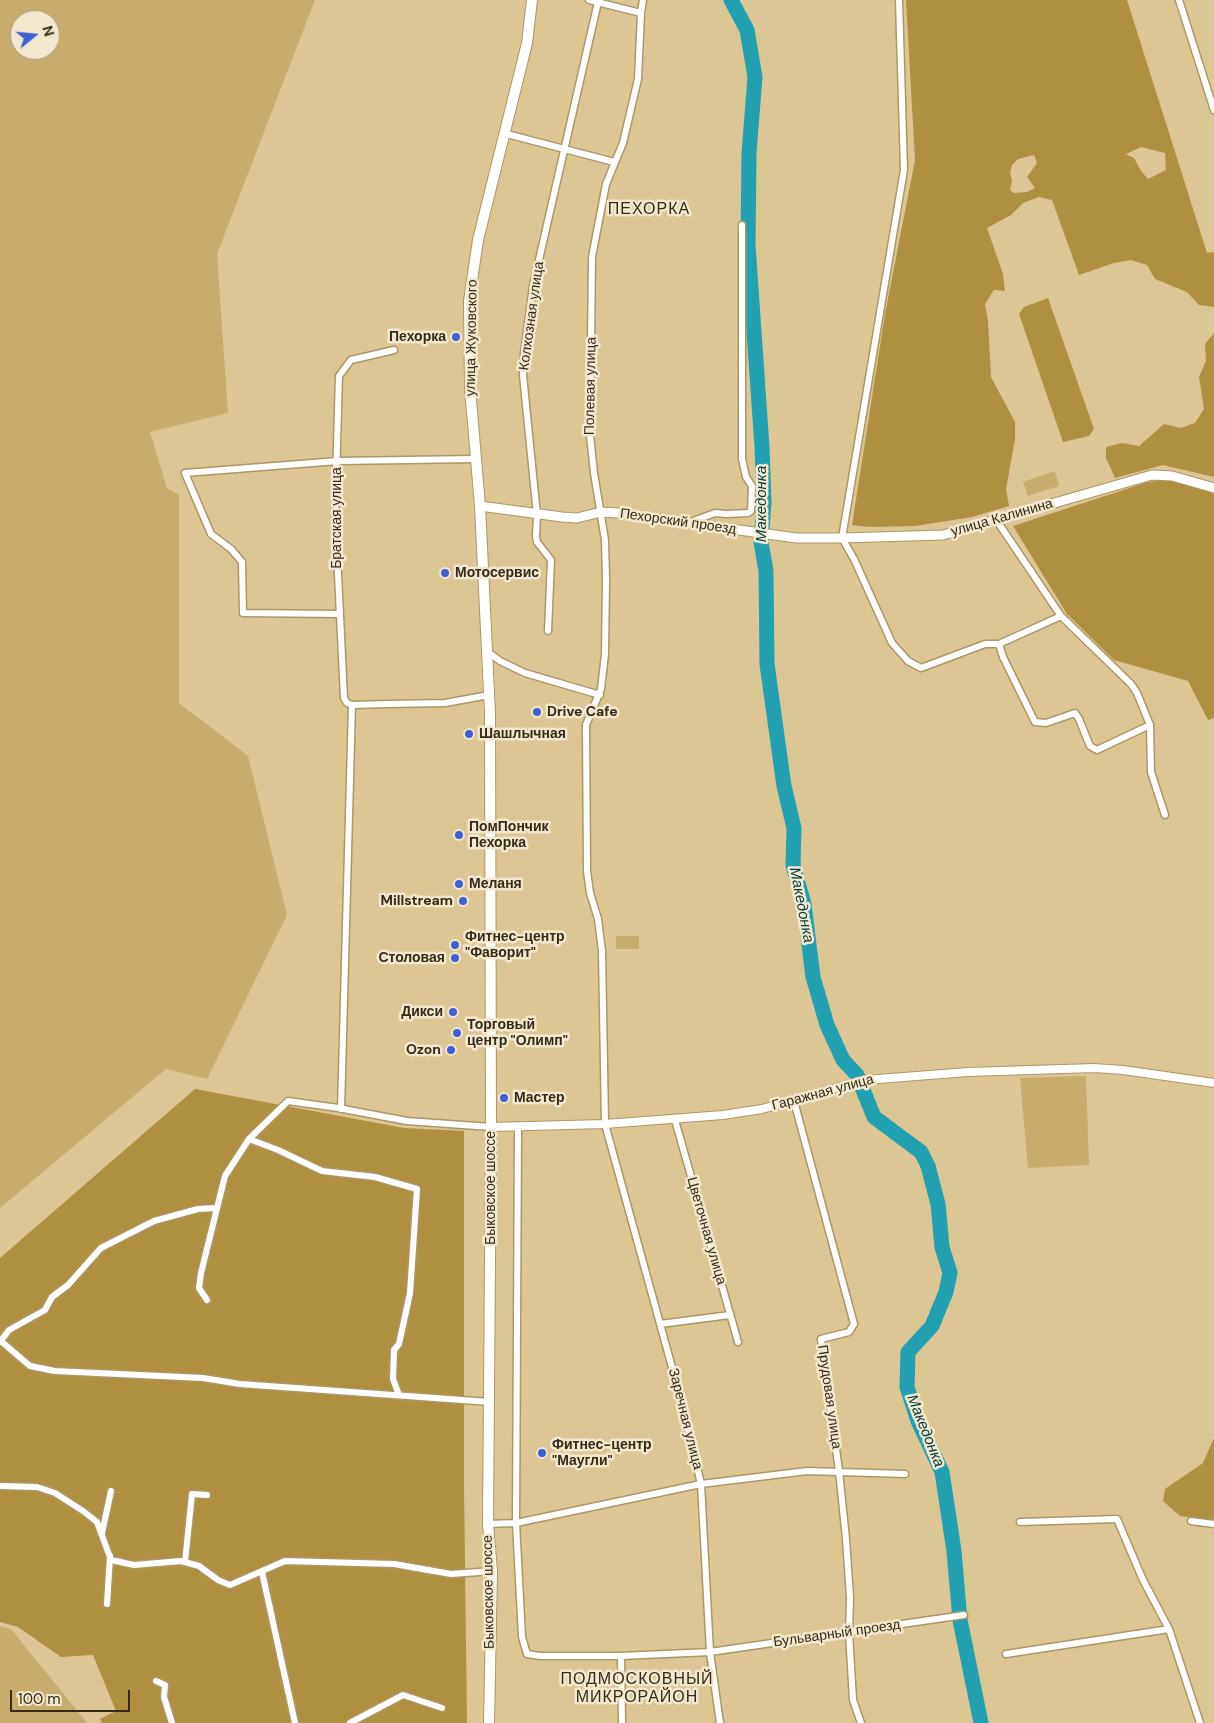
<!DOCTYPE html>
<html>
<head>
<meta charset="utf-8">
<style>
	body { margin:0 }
	#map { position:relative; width:1214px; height:1723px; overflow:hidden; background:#dbc694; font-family:"DM Sans",sans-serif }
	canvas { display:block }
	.north { position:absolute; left:10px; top:10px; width:50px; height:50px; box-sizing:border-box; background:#f2e8cf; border:1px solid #a69d86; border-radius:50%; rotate:73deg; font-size:14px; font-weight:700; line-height:20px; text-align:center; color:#342c18 }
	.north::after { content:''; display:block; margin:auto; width:18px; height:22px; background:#3f5fd2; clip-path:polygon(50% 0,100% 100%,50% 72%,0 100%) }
	.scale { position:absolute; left:10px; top:1690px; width:120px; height:22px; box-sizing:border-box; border:2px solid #342c18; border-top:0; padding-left:6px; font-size:15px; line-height:18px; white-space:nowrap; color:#342c18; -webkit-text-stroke:4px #f2e8cf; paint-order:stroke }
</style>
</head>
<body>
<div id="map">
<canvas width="1214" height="1723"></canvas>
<div class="north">N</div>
<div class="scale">100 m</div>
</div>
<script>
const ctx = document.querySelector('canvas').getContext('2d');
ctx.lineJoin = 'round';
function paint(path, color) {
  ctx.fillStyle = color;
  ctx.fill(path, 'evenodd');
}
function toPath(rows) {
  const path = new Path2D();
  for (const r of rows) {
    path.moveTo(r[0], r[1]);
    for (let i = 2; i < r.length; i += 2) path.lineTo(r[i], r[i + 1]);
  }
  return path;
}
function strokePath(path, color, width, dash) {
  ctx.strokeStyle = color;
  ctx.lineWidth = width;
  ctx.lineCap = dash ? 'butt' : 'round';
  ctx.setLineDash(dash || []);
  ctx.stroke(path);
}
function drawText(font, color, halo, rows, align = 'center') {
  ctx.font = font + ' "DM Sans",sans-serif';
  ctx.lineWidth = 5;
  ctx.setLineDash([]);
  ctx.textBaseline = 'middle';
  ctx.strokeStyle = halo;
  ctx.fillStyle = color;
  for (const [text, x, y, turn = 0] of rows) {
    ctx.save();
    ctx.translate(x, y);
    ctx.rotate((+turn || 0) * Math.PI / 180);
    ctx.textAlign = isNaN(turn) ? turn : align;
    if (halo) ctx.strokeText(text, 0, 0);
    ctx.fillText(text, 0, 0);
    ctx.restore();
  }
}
paint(toPath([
	[0,0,315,0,217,254,228,413,150,432,167,488,179,495,179,703,248,756,287,915,207,1079,166,1069,0,1208],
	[20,20,50,20,50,50,20,50],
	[1055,471,1059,486,1028,496,1023,482],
	[616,936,639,936,639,949,616,949],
	[1086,1076,1089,1165,1028,1168,1020,1078],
	[0,1626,11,1629,87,1723,0,1723]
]), '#c7ad6c');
paint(toPath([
	[906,0,1127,0,1207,253,1214,252,1214,307,1199,305,1187,292,1155,279,1147,265,1131,260,1114,263,1079,275,1052,200,1039,197,1023,203,1011,215,987,228,1003,274,1005,291,994,290,985,304,988,321,991,377,1015,422,1015,439,1006,489,1009,506,972,517,915,526,868,527,852,525,885,314,915,160],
	[1141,147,1165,153,1166,170,1148,179,1141,171,1134,158,1126,154],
	[1034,155,1037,163,1027,177,1035,188,1027,192,1014,193,1010,190,1012,181,1010,173,1012,165,1018,159],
	[1048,298,1094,429,1089,436,1063,442,1019,314,1024,307],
	[1214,333,1214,477,1163,465,1115,478,1106,458,1106,447,1122,443,1139,446,1164,424,1181,428,1195,423,1204,409,1199,377,1206,361,1205,344],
	[1168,479,1214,492,1214,718,1208,720,1188,681,1114,660,1067,614,1013,526,1148,482],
	[195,1089,404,1128,464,1131,464,1488,467,1723,102,1723,100,1719,116,1711,93,1655,61,1657,18,1627,0,1622,0,1258],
	[1214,1438,1214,1520,1180,1516,1163,1501,1165,1489,1203,1463]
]), '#af9040');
strokePath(toPath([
	[731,0,747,30,755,77,749,153,748,245,762,447,764,502,761,542,766,571,767,664,784,786,794,828,793,865,804,904,813,977,827,1025,843,1060,857,1075,874,1117,921,1152,928,1166,938,1204,942,1247,950,1273,946,1292,932,1326,908,1352,907,1387,918,1421,942,1472,954,1551,960,1620,981,1723]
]), '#20a0b0', 15);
const minor = toPath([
	[589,0,641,13],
	[643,0,641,13,638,79,623,143,606,184,592,257,590,435,594,473,605,540,606,579,605,654,601,689,586,725,587,871,590,893,598,919,602,951,605,1124,681,1400,701,1484,710,1652,720,1723],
	[899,0,904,170,842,538,854,559,892,643,908,661,921,668,985,644,999,644,1061,616],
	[1179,0,1214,110],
	[503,133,614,162],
	[394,350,351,360,339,376,335,512,344,698,347,703,352,705,388,704,445,703,489,695],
	[997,521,1061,616,1131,684,1137,693,1150,725,1151,772,1165,815],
	[688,523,715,513,726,514,748,513,751,511,752,486,746,477,742,459,742,225],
	[339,614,243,613,242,562,231,549,211,534,185,473,338,461,475,459],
	[548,631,551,560,537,542,536,536,537,515,523,375,524,353,533,286,598,2],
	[999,644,1003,657,1035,722,1046,723,1075,713,1079,719,1090,746,1097,750,1150,725],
	[488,652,500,661,525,673,600,695],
	[794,1101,854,1324,849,1332,821,1339,839,1471,846,1539,850,1597,849,1633,853,1700,861,1723],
	[341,1109,352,705],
	[675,1120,738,1342],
	[518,1127,516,1523,522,1637,527,1654,540,1656,621,1656,710,1652,964,1615],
	[249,1139,278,1150,322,1171,375,1177,417,1189,410,1293,399,1344,394,1350,393,1379,399,1395],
	[207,1300,199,1288,201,1273,225,1176,249,1139,288,1101,338,1108,407,1121,491,1127],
	[660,1324,730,1315],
	[0,1342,9,1330,45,1310,52,1297,68,1285,101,1248,154,1221,198,1209,217,1208],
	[2,1342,30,1366,55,1371,203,1378,240,1384,490,1402],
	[0,1486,37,1487,55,1493,83,1511,97,1522,111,1560,134,1565,181,1561,199,1566,218,1580,230,1585,285,1561,394,1564,451,1574,492,1571],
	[1191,1521,1214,1524],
	[1020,1522,1117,1519,1143,1580,1169,1629,1200,1723],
	[488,1524,516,1523,701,1484,807,1471,905,1474],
	[102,1533,111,1491],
	[185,1562,192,1494,207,1495],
	[262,1572,295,1723],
	[107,1604,110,1556],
	[1006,1654,1169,1629],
	[621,1656,622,1723],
	[156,1681,165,1685,164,1697,172,1723],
	[350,1723,403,1695,442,1708]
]);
const tertiary = toPath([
	[491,1127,605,1124,723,1115,762,1109,865,1080,968,1072,1094,1068,1123,1070,1214,1083]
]);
const secondary = toPath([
	[480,506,562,517,577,518,601,512,618,513,796,538,842,538,943,535,1152,475,1172,476,1214,488]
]);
const primary = toPath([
	[489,1723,492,1571,488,1524,491,1127,490,713,480,506,470,388,469,301,478,240,527,43,532,0]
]);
strokePath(minor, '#ac9867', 9);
strokePath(tertiary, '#ac9867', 10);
strokePath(secondary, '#ac9867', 11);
strokePath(primary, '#ac9867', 12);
strokePath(minor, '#fff', 6);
strokePath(tertiary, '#fff', 8);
strokePath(secondary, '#fff', 9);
strokePath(primary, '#fff', 10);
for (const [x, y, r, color] of [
	[456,337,5,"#3f5fd2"],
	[445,573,5,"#3f5fd2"],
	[537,712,5,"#3f5fd2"],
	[469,734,5,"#3f5fd2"],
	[459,835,5,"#3f5fd2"],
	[459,884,5,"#3f5fd2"],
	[463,901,5,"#3f5fd2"],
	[455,945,5,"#3f5fd2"],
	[455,958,5,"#3f5fd2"],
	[453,1012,5,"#3f5fd2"],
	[457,1033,5,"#3f5fd2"],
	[451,1050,5,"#3f5fd2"],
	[504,1098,5,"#3f5fd2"],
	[542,1453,5,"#3f5fd2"]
]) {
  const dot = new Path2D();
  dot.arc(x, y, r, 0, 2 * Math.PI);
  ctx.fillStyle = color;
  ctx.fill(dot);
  strokePath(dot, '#f2e8cf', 2);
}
drawText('14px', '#342c18', '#f2e8cf', [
	["Колхозная улица",532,316,-82],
	["улица Жуковского",472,338,-89],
	["Полевая улица",591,386,-89],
	["Братская улица",337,518,-90],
	["улица Калинина",1002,518,-16],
	["Пехорский проезд",678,522,8],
	["Гаражная улица",823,1093,-15],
	["Быковское шоссе",491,1188,-90],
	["Цветочная улица",706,1231,74],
	["Прудовая улица",829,1397,82],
	["Заречная улица",685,1419,76],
	["Быковское шоссе",489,1592,-91],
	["Бульварный проезд",837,1634,-8]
]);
drawText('bold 14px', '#342c18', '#f2e8cf', [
	["Пехорка",446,337,"right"],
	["Мотосервис",455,573],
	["Drive Cafe",547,712],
	["Шашлычная",479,734],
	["ПомПончик",469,827],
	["Пехорка",469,843],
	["Меланя",469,884],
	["Millstream",453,901,"right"],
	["Фитнес-центр",465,937],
	["\"Фаворит\"",465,953],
	["Столовая",445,958,"right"],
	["Дикси",443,1012,"right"],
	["Торговый",467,1025],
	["центр \"Олимп\"",467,1041],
	["Ozon",441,1050,"right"],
	["Мастер",514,1098],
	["Фитнес-центр",552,1445],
	["\"Маугли\"",552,1461]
], 'left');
drawText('italic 15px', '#003940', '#f2e8cf', [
	["Македонка",762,504,-90],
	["Македонка",801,905,79],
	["Македонка",925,1431,68]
]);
ctx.letterSpacing = '1px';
drawText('16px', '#342c18', '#f2e8cf', [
	["ПЕХОРКА",649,210],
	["ПОДМОСКОВНЫЙ",637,1680],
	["МИКРОРАЙОН",637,1698]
]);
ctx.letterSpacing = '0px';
</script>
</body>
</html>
